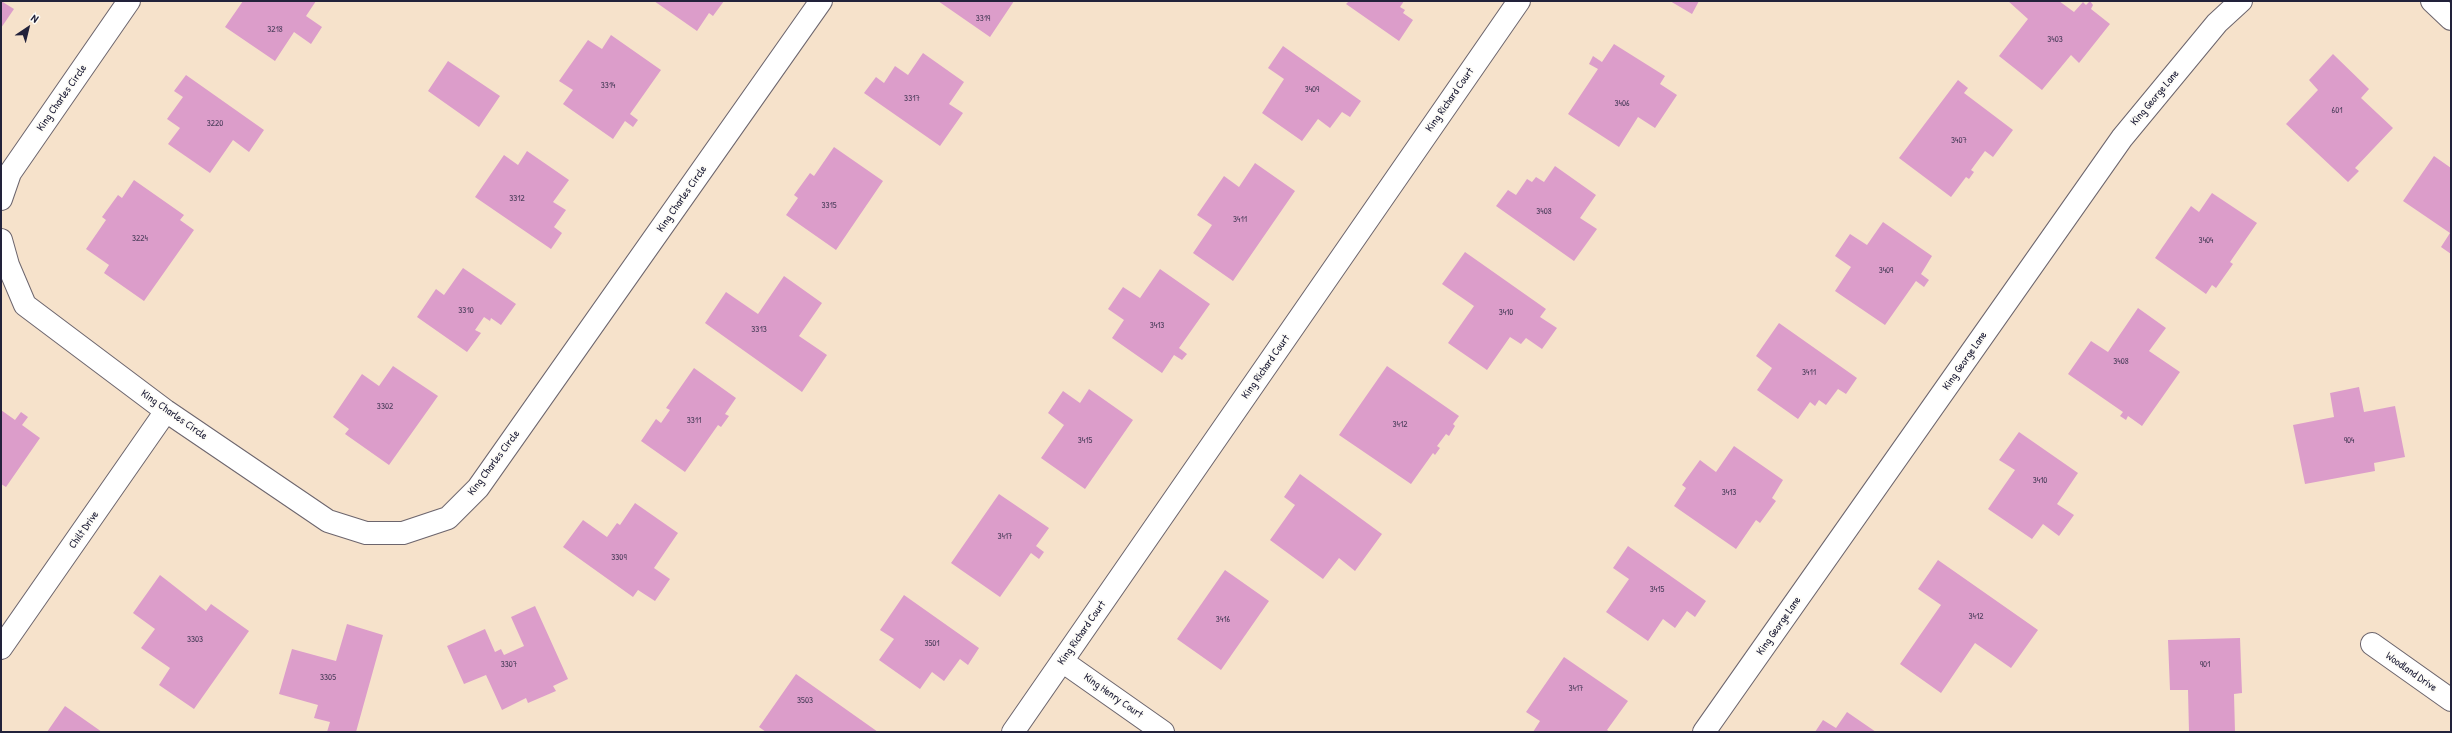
<!DOCTYPE html>
<html>
<head>
<meta charset="utf-8">
<style>
	body { margin:0 }
	#map { position:relative; width:2452px; height:733px; overflow:hidden; background:#f6e2cb; font-family:"Patrick Hand",sans-serif }
	canvas { display:block }
	.frame { position:absolute; inset:0; border:2px solid #22223b; pointer-events:none }
	.north { position:absolute; left:8px; top:8px; width:40px; height:40px; -webkit-text-stroke:3px #fdfcf7; paint-order:stroke; rotate:35deg; font-size:11px; font-weight:700; line-height:16px; text-align:center; color:#22223b }
	.north::after { content:''; display:block; margin:auto; width:14px; height:18px; background:#22223b; clip-path:polygon(50% 0,100% 100%,50% 72%,0 100%) }
</style>
</head>
<body>
<div id="map">
<canvas width="2452" height="733"></canvas>
<div class="frame"></div>
<div class="north">N</div>
</div>
<script>
const ctx = document.querySelector('canvas').getContext('2d');
ctx.lineJoin = 'round';
function paint(path, color) {
  ctx.fillStyle = color;
  ctx.fill(path, 'evenodd');
}
function toPath(rows) {
  const path = new Path2D();
  for (const r of rows) {
    path.moveTo(r[0], r[1]);
    for (let i = 2; i < r.length; i += 2) path.lineTo(r[i], r[i + 1]);
  }
  return path;
}
function strokePath(path, color, width, dash) {
  ctx.strokeStyle = color;
  ctx.lineWidth = width;
  ctx.lineCap = dash ? 'butt' : 'round';
  ctx.setLineDash(dash || []);
  ctx.stroke(path);
}
function drawText(font, color, halo, rows, align = 'center') {
  ctx.font = font + ' "Patrick Hand",sans-serif';
  ctx.lineWidth = 3.5;
  ctx.setLineDash([]);
  ctx.textBaseline = 'middle';
  ctx.strokeStyle = halo;
  ctx.fillStyle = color;
  for (const [text, x, y, turn = 0] of rows) {
    ctx.save();
    ctx.translate(x, y);
    ctx.rotate((+turn || 0) * Math.PI / 180);
    ctx.textAlign = isNaN(turn) ? turn : align;
    if (halo) ctx.strokeText(text, 0, 0);
    ctx.fillText(text, 0, 0);
    ctx.restore();
  }
}
paint(toPath([
	[1,1,14,9,1,28],
	[243,1,316,1,306,16,322,27,311,44,294,32,275,61,225,27],
	[654,1,724,1,713,16,709,13,697,31],
	[938,1,1014,1,990,37],
	[1349,1,1404,1,1400,7,1405,10,1403,13,1413,20,1399,41,1346,4],
	[1670,1,1699,1,1692,14],
	[2008,1,2059,1,2074,12,2083,2,2086,5,2090,1,2093,5,2091,9,2110,24,2079,63,2071,55,2042,90,1999,56,2028,19],
	[611,35,661,70,630,114,638,120,633,127,625,121,613,139,563,104,573,90,559,81,588,40,602,49],
	[1614,44,1665,76,1660,84,1677,95,1655,128,1638,117,1619,147,1568,114,1598,69,1589,64,1593,56,1602,62],
	[1283,46,1361,101,1350,117,1342,112,1330,128,1318,119,1302,141,1262,113,1284,79,1268,68],
	[923,53,964,82,949,104,963,113,940,146,864,93,876,77,884,83,895,66,908,75],
	[2333,54,2369,89,2361,98,2393,128,2355,168,2359,171,2348,182,2286,124,2318,90,2309,80],
	[448,61,500,96,479,127,428,91],
	[186,75,264,130,249,152,233,140,210,173,168,144,180,128,167,119,183,97,174,91],
	[1958,80,1968,88,1964,93,2013,130,1993,157,1985,151,1971,170,1974,172,1969,179,1966,177,1951,197,1899,158],
	[834,147,883,181,836,250,786,215,798,198,794,195,810,173,814,176],
	[527,151,569,180,553,202,566,210,554,227,562,233,551,249,475,197,504,155,518,165],
	[2434,156,2451,168,2451,254,2441,247,2450,233,2403,201],
	[1255,163,1295,191,1233,281,1193,253,1212,225,1197,215,1224,176,1239,187],
	[1555,166,1596,195,1580,218,1597,229,1574,261,1496,206,1508,190,1516,195,1527,179,1532,182,1536,177,1544,182],
	[134,180,184,215,180,220,194,230,144,301,104,273,109,265,86,249,106,220,102,217,118,195,122,198],
	[2212,193,2257,223,2230,262,2233,264,2216,288,2212,285,2206,294,2155,258,2191,206,2199,212],
	[1883,222,1932,256,1921,274,1929,280,1924,287,1916,281,1885,325,1835,291,1851,267,1835,256,1850,234,1867,245],
	[1465,252,1546,309,1540,317,1557,328,1542,349,1526,338,1521,344,1510,337,1487,370,1448,343,1474,306,1442,284],
	[463,268,516,304,501,325,491,318,490,321,484,317,475,330,481,333,467,352,417,317,436,289,444,295],
	[1160,269,1210,304,1179,348,1187,354,1182,360,1174,355,1162,373,1112,338,1124,320,1108,309,1123,287,1140,298],
	[784,276,822,303,799,336,827,355,802,392,705,323,726,292,758,314],
	[2138,308,2166,328,2149,351,2180,372,2142,426,2128,416,2126,420,2120,416,2123,412,2068,374,2091,341,2108,352],
	[1779,323,1857,378,1846,394,1838,389,1826,405,1819,400,1815,406,1810,402,1798,419,1757,390,1772,368,1756,356],
	[393,366,438,396,389,465,345,434,349,429,333,417,362,374,379,386],
	[1387,366,1459,416,1453,424,1455,426,1449,436,1446,434,1437,446,1440,448,1435,455,1433,453,1411,484,1339,435],
	[694,368,736,398,725,414,729,416,721,427,718,425,685,472,641,441,656,419,661,423,670,410,666,408],
	[2359,387,2364,412,2395,406,2405,457,2374,463,2375,471,2305,484,2293,425,2334,417,2330,393],
	[1089,389,1133,420,1085,489,1041,458,1064,425,1048,413,1063,391,1080,403],
	[1,410,15,420,21,412,28,417,22,425,40,438,6,487,1,484],
	[2019,432,2078,473,2057,504,2074,515,2059,536,2043,524,2032,539,1988,509,2015,470,1999,460],
	[1734,446,1783,480,1772,498,1776,501,1760,523,1756,520,1736,549,1674,506,1686,488,1682,485,1700,460,1716,472],
	[1300,474,1382,534,1355,571,1339,558,1323,579,1270,540,1295,505,1284,497],
	[999,494,1049,528,1036,546,1044,552,1039,559,1031,553,1000,597,951,563],
	[635,503,678,533,654,568,670,579,655,601,638,590,633,597,563,547,583,520,607,537,617,523,620,525],
	[1628,546,1706,601,1695,617,1687,611,1675,628,1663,619,1648,641,1606,612,1629,579,1613,568],
	[1938,560,2038,630,2011,668,1975,643,1941,693,1900,664,1941,605,1918,589],
	[1225,570,1269,601,1221,670,1177,639],
	[160,575,206,611,211,604,249,631,194,709,159,685,170,668,141,648,155,629,133,613],
	[904,595,979,648,968,665,960,659,944,681,932,672,920,689,879,660,894,639,880,630],
	[535,606,568,679,553,686,556,691,528,703,526,698,502,710,486,675,464,684,447,646,485,629,495,652,501,649,504,655,524,646,511,617],
	[347,624,383,635,356,732,327,732,330,722,314,718,318,705,279,694,292,649,336,661],
	[2240,638,2242,693,2234,694,2235,732,2189,732,2188,690,2170,690,2168,640],
	[1564,657,1628,701,1607,730,1610,732,1533,732,1540,721,1526,712],
	[796,674,878,732,766,732,759,727],
	[65,706,102,732,47,732],
	[1847,712,1876,732,1815,732,1823,720,1836,728]
]), '#dc9dca');
const minor = toPath([
	[2432,1,2451,19],
	[1,199,10,173,129,1],
	[1,240,8,265,25,305,166,411,328,521,366,533,403,533,448,518,478,488,821,1],
	[2372,644,2451,700],
	[1,648,166,411],
	[1062,661,1163,732],
	[1013,732,1519,1],
	[1704,732,2122,138,2217,23,2241,1]
]);
strokePath(minor, '#6c656d', 24);
strokePath(minor, '#fff', 22);
drawText('9px', '#50415f', null, [
	["3319",983,19],
	["3218",275,30],
	["3403",2055,40],
	["3314",608,86],
	["3409",1312,90],
	["3317",912,99],
	["3406",1622,104],
	["601",2337,111],
	["3220",215,124],
	["3407",1959,141],
	["3312",517,199],
	["3315",829,206],
	["3408",1544,212],
	["3411",1240,220],
	["3224",140,239],
	["3404",2206,241],
	["3409",1886,271],
	["3310",466,311],
	["3410",1506,313],
	["3413",1157,326],
	["3313",759,330],
	["3408",2121,362],
	["3411",1809,373],
	["3302",385,407],
	["3311",694,421],
	["3412",1400,425],
	["3415",1085,441],
	["904",2349,441],
	["3410",2040,481],
	["3413",1729,493],
	["3417",1005,537],
	["3309",619,558],
	["3415",1657,590],
	["3412",1976,617],
	["3416",1223,620],
	["3303",195,640],
	["3501",932,644],
	["3307",509,665],
	["901",2205,665],
	["3305",328,678],
	["3417",1576,689],
	["3503",805,701]
]);
drawText('11px', '#22223b', '#fdfcf7', [
	["King Charles Circle",62,98,-55],
	["King George Lane",2155,98,-50],
	["King Richard Court",1450,100,-55],
	["King Charles Circle",682,199,-55],
	["King George Lane",1965,361,-55],
	["King Richard Court",1266,367,-55],
	["King Charles Circle",174,415,35],
	["King Charles Circle",494,463,-53],
	["Chilt Drive",84,530,-55],
	["King George Lane",1779,626,-55],
	["King Richard Court",1082,633,-55],
	["Woodland Drive",2411,672,35],
	["King Henry Court",1113,696,35]
]);
</script>
</body>
</html>
